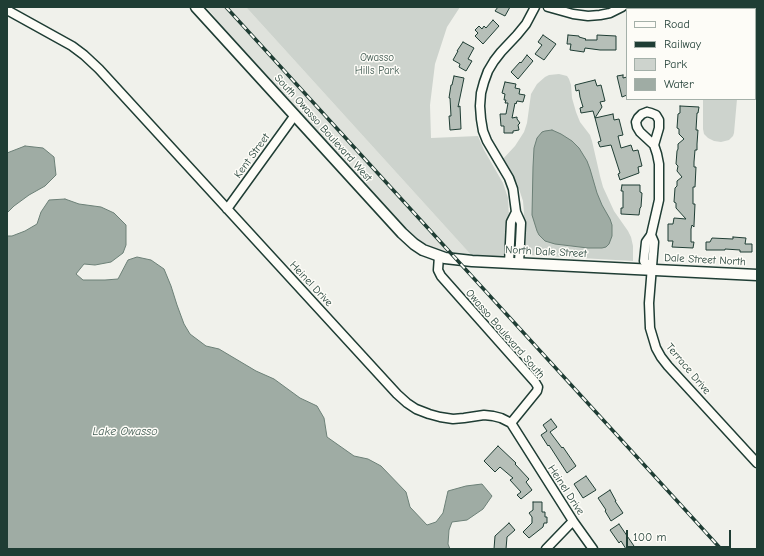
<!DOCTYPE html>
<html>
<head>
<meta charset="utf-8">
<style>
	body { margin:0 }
	#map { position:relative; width:764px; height:556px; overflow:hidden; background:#f0f1eb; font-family:"Comic Neue",sans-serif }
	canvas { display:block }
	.frame { position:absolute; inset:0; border:8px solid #1f3d34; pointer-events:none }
	.legend { position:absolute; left:626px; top:8px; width:130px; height:92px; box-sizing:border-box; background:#fdfcf7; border:1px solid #a4b0a9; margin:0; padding:5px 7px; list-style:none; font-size:12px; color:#1f3d34 }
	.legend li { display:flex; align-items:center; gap:8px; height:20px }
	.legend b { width:20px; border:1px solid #a4b0a9 }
	.scale { position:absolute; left:626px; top:530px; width:105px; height:18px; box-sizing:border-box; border:2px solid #1f3d34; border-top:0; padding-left:5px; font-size:12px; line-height:14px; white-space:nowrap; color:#1f3d34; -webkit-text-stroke:3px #fdfcf7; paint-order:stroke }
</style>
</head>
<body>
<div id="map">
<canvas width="764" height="556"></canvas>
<div class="frame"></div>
<ul class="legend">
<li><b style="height:5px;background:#fdfcf7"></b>Road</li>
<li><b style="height:5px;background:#1f3d34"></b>Railway</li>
<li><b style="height:11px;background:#cdd3cd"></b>Park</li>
<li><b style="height:11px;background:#9faca4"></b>Water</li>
</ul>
<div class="scale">100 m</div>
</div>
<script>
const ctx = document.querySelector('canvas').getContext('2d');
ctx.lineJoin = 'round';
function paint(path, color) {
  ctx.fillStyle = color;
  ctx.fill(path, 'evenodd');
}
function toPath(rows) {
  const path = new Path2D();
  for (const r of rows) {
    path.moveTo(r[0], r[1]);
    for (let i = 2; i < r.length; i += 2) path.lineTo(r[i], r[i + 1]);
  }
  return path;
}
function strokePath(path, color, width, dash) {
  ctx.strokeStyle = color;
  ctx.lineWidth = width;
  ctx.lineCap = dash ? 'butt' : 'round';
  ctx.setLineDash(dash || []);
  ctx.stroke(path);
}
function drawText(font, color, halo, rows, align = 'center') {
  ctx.font = font + ' "Comic Neue",sans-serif';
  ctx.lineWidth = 3;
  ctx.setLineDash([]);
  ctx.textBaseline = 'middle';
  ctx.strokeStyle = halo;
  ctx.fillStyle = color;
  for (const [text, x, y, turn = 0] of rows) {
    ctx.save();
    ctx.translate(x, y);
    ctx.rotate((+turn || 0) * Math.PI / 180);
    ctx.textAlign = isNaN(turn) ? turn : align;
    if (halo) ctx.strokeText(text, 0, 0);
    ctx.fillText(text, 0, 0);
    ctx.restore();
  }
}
paint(toPath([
	[206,7,246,7,453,235,472,256,437,250,424,245,408,233,221,28,214,16]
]), '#dfe2dc');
paint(toPath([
	[246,7,460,7,447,27,435,64,430,105,431,138,478,136,484,150,503,183,508,198,509,216,507,249,505,254,502,257,497,257,472,256,453,235],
	[691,7,730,7,731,9,691,9],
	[559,74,567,76,569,79,571,85,572,98,576,112,580,122,590,135,592,141,600,176,603,187,614,211,628,231,631,237,633,246,633,261,528,255,525,253,523,253,524,213,523,201,517,183,502,160,515,146,524,132,527,123,531,94,537,84,545,77,549,75],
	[703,99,737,99,734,133,733,136,729,140,721,142,714,141,708,138,704,134,703,129]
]), '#cdd3cd');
const water = toPath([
	[552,130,561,134,572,141,579,148,587,161,590,169,597,193,602,205,610,219,612,225,612,236,609,244,606,247,602,248,588,248,555,244,545,241,539,235,537,231,532,215,533,167,534,148,537,138,542,132,545,131,552,130],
	[25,146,43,148,54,157,56,175,45,186,29,195,14,206,7,213,7,153,25,146],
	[65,199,79,204,101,207,114,213,126,225,126,245,123,253,111,262,95,265,84,264,76,274,83,280,105,280,118,279,128,260,137,257,151,260,164,269,171,286,177,305,184,324,190,334,206,346,219,349,256,371,274,379,300,398,317,406,324,418,327,437,354,456,368,459,381,466,406,492,410,507,427,525,436,522,443,513,448,491,466,486,482,484,492,496,483,509,467,520,452,522,449,530,448,544,450,549,7,549,7,236,12,236,25,231,37,224,41,212,49,200,65,199]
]);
paint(water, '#9faca4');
strokePath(water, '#6c8077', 1);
const building = toPath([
	[498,7,510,7,505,16,495,11,498,7],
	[493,20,499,26,483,44,475,36,478,33,475,30,479,26,482,29,484,26,486,28,493,20],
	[543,35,556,44,544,60,535,54,542,45,538,42,543,35],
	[568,35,579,36,579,37,586,39,585,40,597,40,597,35,616,36,616,50,600,50,585,48,584,52,570,50,571,44,567,44,568,35],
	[463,42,474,48,468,59,472,61,466,71,459,67,460,64,453,60,458,51,457,51,463,42],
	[527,55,533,61,518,79,511,72,520,62,521,63,527,55],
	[623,75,623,78,627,77,627,95,622,97,617,76,623,75],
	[454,76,464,78,458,107,460,106,461,129,450,130,449,116,451,116,450,98,449,98,451,85,452,85,454,76],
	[595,80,597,86,601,85,605,101,600,102,602,107,595,118,593,111,581,113,580,108,583,107,580,97,579,90,576,91,575,85,595,80],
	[505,82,516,84,515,88,520,89,519,94,525,95,523,102,517,101,516,104,515,103,512,118,517,117,517,119,520,123,518,125,519,130,513,131,513,133,504,133,504,126,501,126,500,114,506,114,508,103,505,103,506,100,504,100,505,94,502,93,505,82],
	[680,106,699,107,698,113,697,113,696,130,698,130,697,144,697,150,695,150,694,162,694,167,696,167,695,187,693,187,693,204,695,204,694,225,694,227,692,225,691,229,691,242,694,242,693,248,672,247,673,241,668,241,668,224,673,224,674,218,686,219,676,208,676,203,674,202,675,188,677,186,677,181,682,177,677,171,678,166,676,164,677,151,678,149,678,144,684,139,679,134,679,129,677,128,678,114,680,113,680,106],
	[613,114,614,120,619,119,623,135,618,136,621,148,631,145,633,151,638,150,642,166,638,167,639,173,620,180,618,174,620,173,611,145,600,147,598,142,601,141,595,118,613,114],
	[622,185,640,185,640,192,642,193,641,207,640,208,639,215,621,214,621,208,623,208,623,191,621,191,622,185],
	[733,237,746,238,745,244,752,244,752,252,740,252,740,250,725,249,725,250,706,250,706,242,710,242,712,238,733,239,733,237],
	[551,419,557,427,550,432,562,448,563,447,576,466,567,473,549,445,548,446,541,435,547,431,543,425,551,419],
	[498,446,516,463,515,464,529,479,526,482,532,490,521,499,517,495,521,492,510,480,513,478,500,467,495,472,484,461,498,446],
	[586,476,596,490,583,498,574,484,586,476],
	[610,490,616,501,615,501,623,513,611,521,605,511,606,510,598,498,610,490],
	[533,502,542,502,542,512,545,512,545,517,547,517,547,523,544,523,543,527,529,538,523,532,532,523,532,517,529,513,533,510,533,502],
	[509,523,515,530,507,537,506,549,494,549,495,536,509,523],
	[619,524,636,549,626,549,621,541,619,543,610,530,619,524]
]);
paint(building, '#b6bfb8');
strokePath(building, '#1f3d34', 1);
const minor = toPath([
	[548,7,573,14,588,16,600,15,610,13,622,7],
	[7,10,72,46,84,55,99,69,397,394,407,403,416,409,429,414,440,417,453,419,464,418,484,415,493,416,501,418,511,423,573,521,593,549],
	[647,112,651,113,656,115,659,120,659,128,654,145,640,132,637,127,636,122,638,118,642,114,647,112],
	[227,209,295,115],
	[651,235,654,242,649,303,650,328,656,348,661,357,668,366,757,463],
	[439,256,438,270,441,276,535,382,538,387,537,391,511,423],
	[509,263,511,222,516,212],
	[519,263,521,223,516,212,513,189,509,178,487,141,483,131,481,119,480,106,481,93,484,82,488,71,494,61,501,52,517,35,526,24,535,7],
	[651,269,644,261,646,242,651,235,659,200,659,164,657,154,654,145],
	[546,549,573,521]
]);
const tertiary = toPath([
	[196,7,402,233,414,244,423,250,445,258,472,261,757,275]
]);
strokePath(minor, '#1f3d34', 11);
strokePath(tertiary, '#1f3d34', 13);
strokePath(minor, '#fdfcf7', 8);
strokePath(tertiary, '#fdfcf7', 10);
const rail = toPath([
	[226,7,721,549]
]);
strokePath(rail, '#1f3d34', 3.5);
strokePath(rail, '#fdfcf7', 2, [6]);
drawText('11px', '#425b53', '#fdfcf7', [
	["Owasso",377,58],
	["Hills Park",377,71]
]);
drawText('11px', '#1f3d34', '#fdfcf7', [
	["South Owasso Boulevard West",323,128,48],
	["Kent Street",252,156,-54],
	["North Dale Street",546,252,3],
	["Dale Street North",705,260,3],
	["Heinel Drive",311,284,47],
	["Owasso Boulevard South",505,334,49],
	["Terrace Drive",688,369,50],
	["Heinel Drive",566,490,57]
]);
drawText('italic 12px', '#455e56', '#fdfcf7', [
	["Lake Owasso",125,432]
]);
</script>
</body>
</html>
